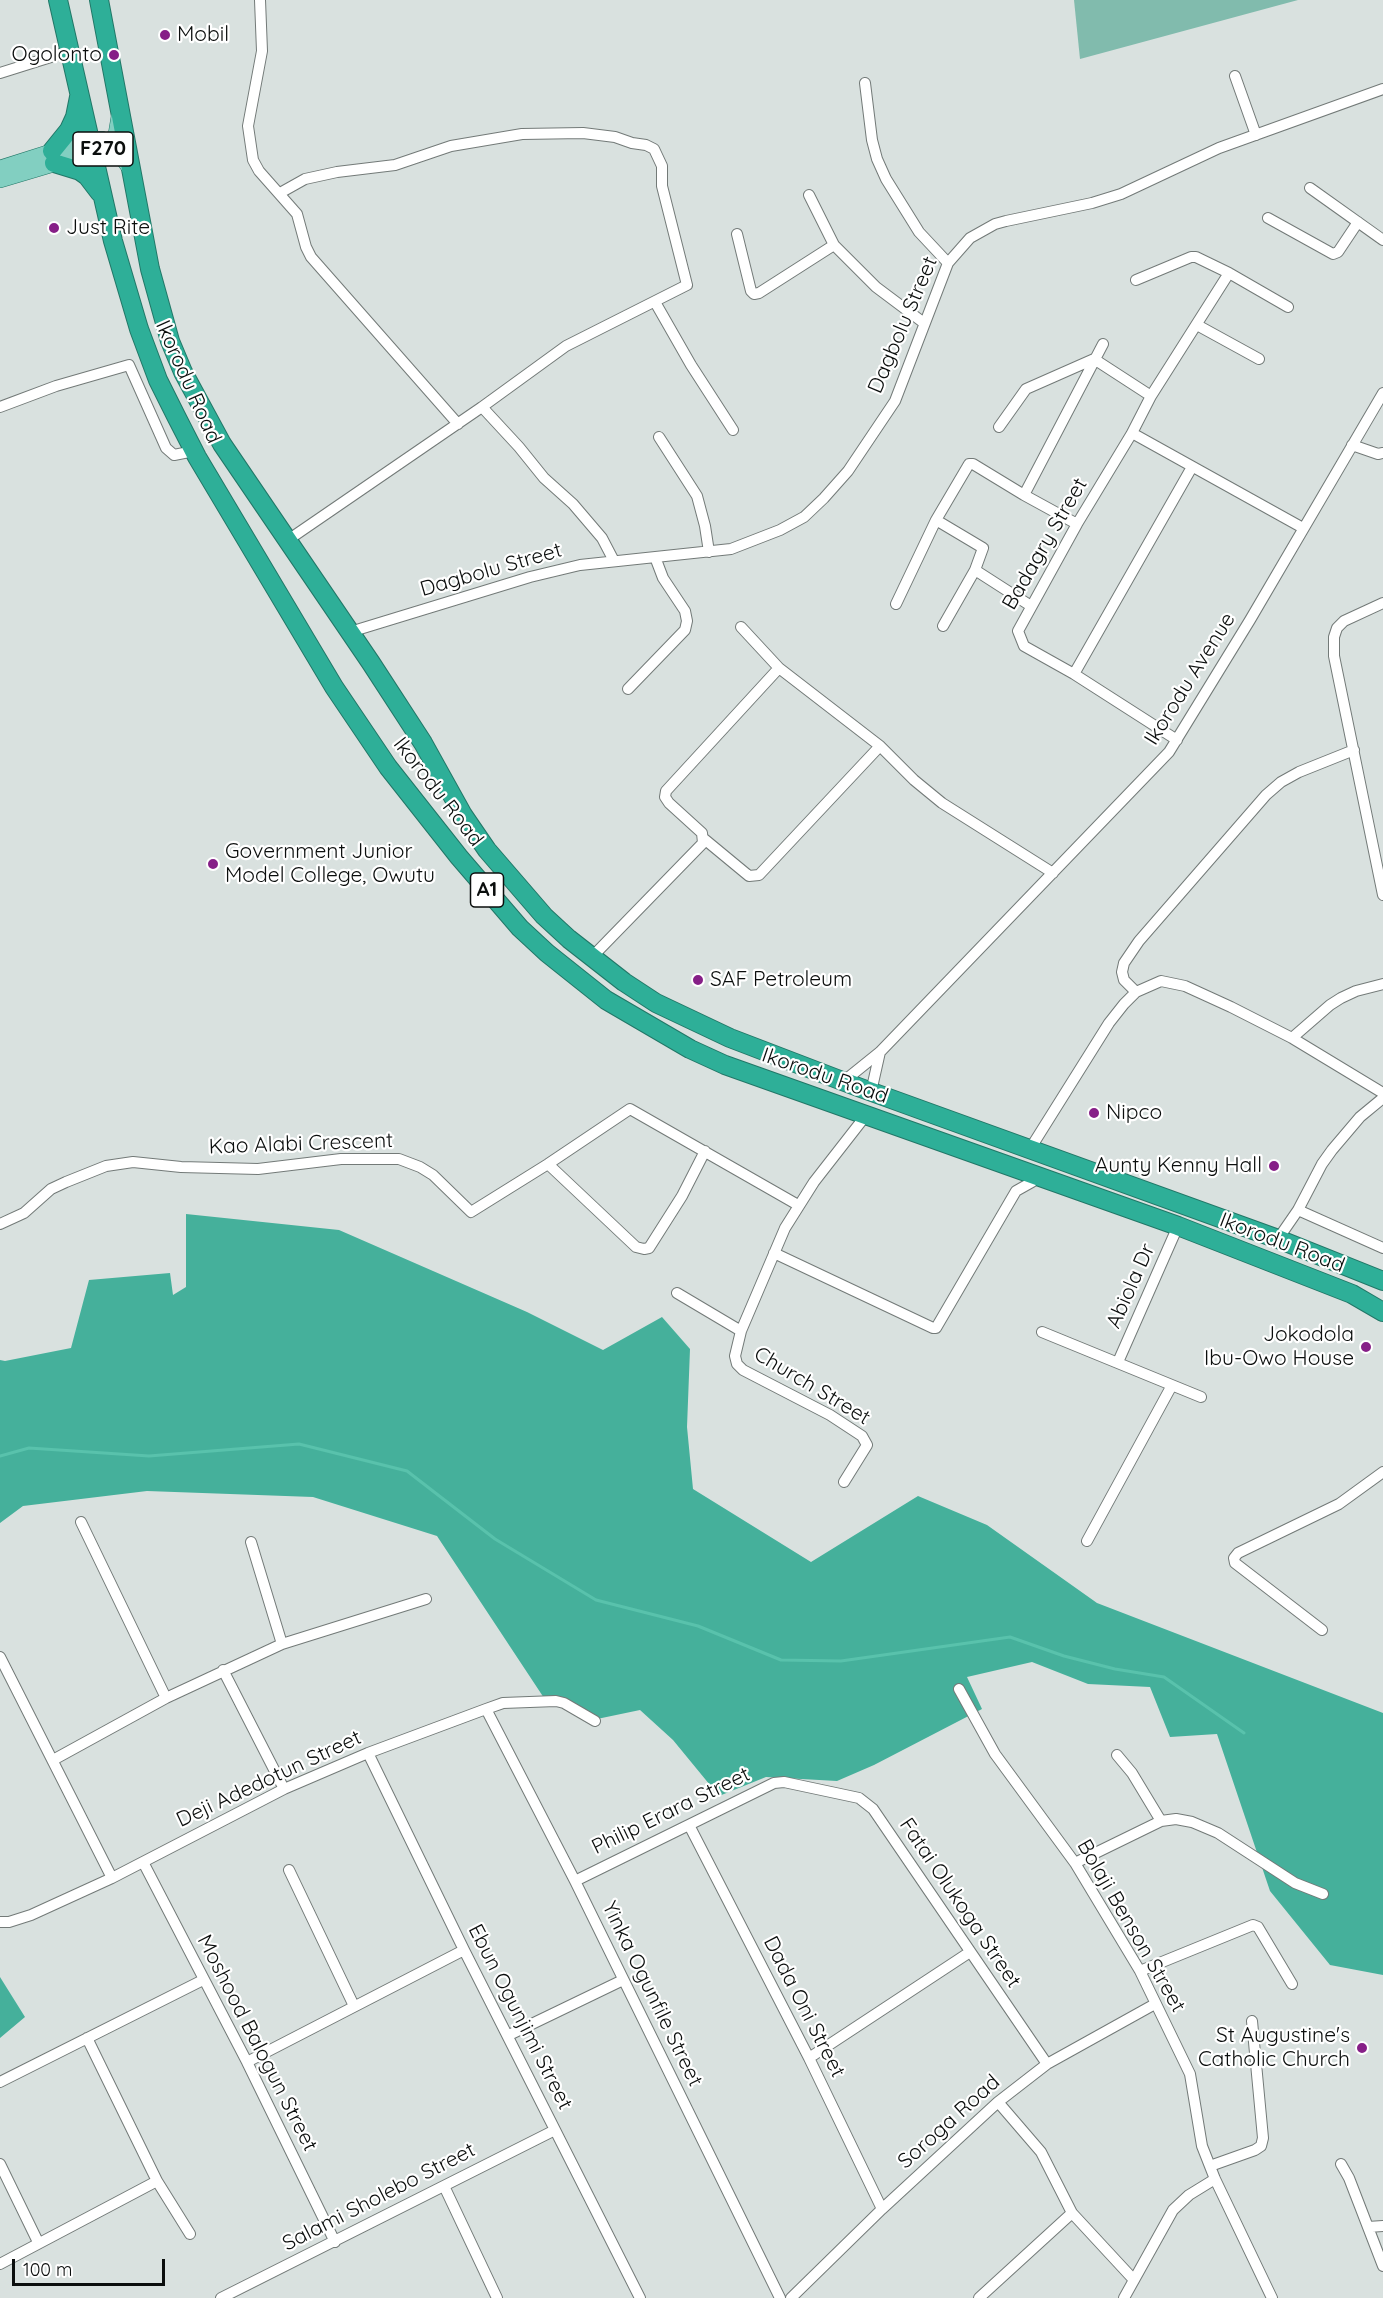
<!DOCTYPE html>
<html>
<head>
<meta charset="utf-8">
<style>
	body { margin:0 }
	#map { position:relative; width:1383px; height:2298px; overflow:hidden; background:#d9e1df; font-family:Quicksand,sans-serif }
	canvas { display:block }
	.scale { position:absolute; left:12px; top:2259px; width:153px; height:27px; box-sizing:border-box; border:3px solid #0b0e0d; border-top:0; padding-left:8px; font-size:18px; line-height:21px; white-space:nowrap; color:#0b0e0d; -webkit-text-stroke:4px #fff; paint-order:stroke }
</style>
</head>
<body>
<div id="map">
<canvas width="1383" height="2298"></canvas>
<div class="scale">100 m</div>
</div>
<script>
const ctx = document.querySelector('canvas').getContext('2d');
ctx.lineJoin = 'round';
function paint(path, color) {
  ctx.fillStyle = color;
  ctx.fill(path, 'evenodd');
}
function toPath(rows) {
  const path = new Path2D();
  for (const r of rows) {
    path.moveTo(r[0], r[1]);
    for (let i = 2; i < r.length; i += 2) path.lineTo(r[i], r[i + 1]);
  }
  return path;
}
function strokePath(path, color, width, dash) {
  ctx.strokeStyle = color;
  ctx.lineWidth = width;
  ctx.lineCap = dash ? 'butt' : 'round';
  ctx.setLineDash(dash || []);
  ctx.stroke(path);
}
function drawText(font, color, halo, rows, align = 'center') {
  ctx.font = font + ' Quicksand,sans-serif';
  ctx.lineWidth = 4.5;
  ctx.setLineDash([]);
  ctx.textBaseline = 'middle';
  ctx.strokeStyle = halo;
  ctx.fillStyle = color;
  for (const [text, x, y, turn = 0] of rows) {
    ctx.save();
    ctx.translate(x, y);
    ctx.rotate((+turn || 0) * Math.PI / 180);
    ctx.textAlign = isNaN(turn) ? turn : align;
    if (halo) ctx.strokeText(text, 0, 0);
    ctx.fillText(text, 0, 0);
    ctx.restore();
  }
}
paint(toPath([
	[1074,0,1298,0,1080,59]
]), '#81bbad');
paint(toPath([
	[186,1214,339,1230,527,1312,603,1350,662,1317,690,1349,687,1427,693,1489,811,1562,918,1496,987,1525,1097,1603,1383,1713,1383,1975,1330,1965,1270,1891,1217,1734,1170,1737,1150,1687,1088,1684,1032,1662,967,1677,982,1709,874,1765,837,1781,766,1777,719,1796,673,1740,640,1710,597,1719,544,1698,437,1536,313,1497,147,1491,23,1506,0,1523,0,1360,5,1361,71,1348,89,1280,170,1273,173,1295,186,1287],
	[0,1977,25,2017,0,2038]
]), '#45b09b');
strokePath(toPath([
	[0,1456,29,1448,149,1456,299,1444,407,1471,495,1539,596,1600,698,1626,781,1660,841,1661,1010,1637,1064,1656,1115,1669,1164,1677,1244,1733]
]), '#59c2ac', 3);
const street = toPath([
	[260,0,262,51,248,126,253,160,259,171,297,214,306,247,311,257,458,424],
	[0,73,70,51],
	[1235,76,1256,135],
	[865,83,872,140,877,159,886,179,919,232,948,263],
	[1310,188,1383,240],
	[280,193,305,179,337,172,395,165,451,146,522,134,583,133,615,137,632,143,646,145,654,149,662,166,662,186,687,285,566,346,482,407,288,540],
	[809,195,834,245,876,287,924,323],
	[1268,218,1333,254,1338,252,1358,222],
	[737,234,751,291,754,294,759,293,834,245],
	[1136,280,1191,257,1196,257,1229,273,1288,307],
	[655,302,691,365,733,430],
	[1197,325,1259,359],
	[0,407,56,386,129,365,166,448,174,455,194,451],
	[482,407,519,447,544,478,573,504,602,538,614,561],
	[999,427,1026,389,1094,359,1151,396],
	[1132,433,1303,528],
	[659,437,697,496,705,526,709,552],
	[1352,445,1378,454,1383,453],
	[1024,495,1103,344],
	[936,520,983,548,975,570,1031,606],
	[1383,603,1344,621,1337,628,1334,637,1334,656,1383,895],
	[896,604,936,520,969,464,973,464,1024,495,1077,524],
	[943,626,975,570],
	[741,627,779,668,880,746,914,780,942,803,1053,873],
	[350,632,530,577,580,565,731,549,780,530,804,517,824,498,848,471,895,401,948,263,970,238,995,224,1006,221,1092,203,1121,194,1219,148,1383,89],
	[1074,674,1192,467],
	[628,689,685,630,687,621,685,611,663,578,655,557],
	[1177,740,1074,674,1024,646,1018,631,1077,524,1132,433,1151,396,1229,273],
	[703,838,749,876,759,875,880,746],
	[591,958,703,843,702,833,669,803,665,797,666,791,779,668],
	[1136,992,1124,980,1122,972,1124,963,1139,941,1266,795,1281,782,1299,772,1354,750],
	[1292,1038,1330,1005,1341,998,1356,991,1383,984],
	[844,1081,880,1052,1169,752,1250,620,1383,393],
	[871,1092,880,1052],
	[1030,1149,1109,1023,1124,1004,1136,992,1161,981,1185,986,1231,1007,1292,1038,1383,1093],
	[548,1164,636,1247,644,1249,649,1248,682,1196,705,1151],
	[1298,1210,1383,1248],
	[0,1224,24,1213,51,1189,66,1182,106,1166,133,1162,181,1167,258,1169,341,1159,399,1159,420,1167,433,1175,471,1212,548,1164,630,1109,798,1205],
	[1278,1239,1298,1210,1322,1164,1332,1150,1360,1117,1383,1098],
	[774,1253,933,1328,936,1328,1016,1191,1032,1182,1037,1175],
	[677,1293,741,1331],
	[1042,1332,1201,1397],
	[1118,1362,1178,1226],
	[844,1482,867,1445,862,1436,830,1415,743,1370,737,1364,735,1356,741,1331,785,1228,814,1182,867,1114],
	[81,1522,166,1698],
	[1087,1541,1171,1387],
	[251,1542,282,1644],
	[1322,1630,1235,1563,1234,1558,1238,1553,1339,1504,1383,1472],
	[0,1657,112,1878],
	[223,1670,284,1789],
	[959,1689,995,1754,1075,1863,1140,1971,1190,2074,1202,2146,1215,2179,1272,2298],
	[486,1709,575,1881,780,2298],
	[368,1753,464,1950,640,2298],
	[1117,1755,1132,1773,1161,1821,1176,1819,1192,1822,1218,1833,1295,1883,1323,1894],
	[53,1760,166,1698,282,1644,426,1599],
	[689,1825,809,2058,882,2209],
	[143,1862,247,2062,335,2242],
	[1075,1863,1161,1821],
	[289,1870,354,2006],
	[575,1881,774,1783,784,1782,859,1798,873,1809,1047,2064],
	[0,1922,9,1922,31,1915,112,1878,284,1789,368,1753,486,1709,503,1703,556,1701,564,1703,595,1721],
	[1140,1971,1253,1925,1258,1927,1292,1984],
	[509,2035,623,1980],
	[87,2038,157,2181,190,2234],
	[809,2058,970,1952],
	[247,2062,464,1950],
	[0,2082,203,1980],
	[998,2102,1041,2152,1072,2213,1134,2280],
	[0,2164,38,2242],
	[1341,2164,1349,2178,1383,2266],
	[1210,2166,1255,2150,1261,2146,1263,2138,1252,2021],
	[444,2186,497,2298],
	[1368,2227,1383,2226],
	[0,2264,157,2181],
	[221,2298,555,2130],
	[791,2298,882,2209,998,2102,1047,2064,1155,2004],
	[979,2298,1072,2213],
	[1124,2298,1173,2210,1189,2195,1215,2179]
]);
const primary = toPath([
	[0,168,91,139,102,139,111,143,131,170],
	[0,180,104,149,116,134,119,116]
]);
const highway = toPath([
	[58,0,113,241,139,329,158,380,176,416,197,457,334,687,388,767,459,857,520,928,547,953,606,1000,690,1049,725,1065,1178,1226,1352,1294,1383,1312],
	[99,0,150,269,170,341,183,372,222,444,371,663,423,743,463,815,487,850,544,916,569,939,624,982,656,1003,730,1038,858,1087,1278,1239,1383,1281],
	[52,151,69,130,75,117,79,97],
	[54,163,80,171,87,176,100,193]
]);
strokePath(street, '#737a78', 12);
strokePath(primary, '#227767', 16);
strokePath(highway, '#227767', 20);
strokePath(street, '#fff', 10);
strokePath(primary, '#82cfc1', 15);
strokePath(highway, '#2eaf98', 18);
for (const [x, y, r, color] of [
	[165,35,6,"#861f87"],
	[114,55,6,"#861f87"],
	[54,228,6,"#861f87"],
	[213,864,6,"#861f87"],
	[698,980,6,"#861f87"],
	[1094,1113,6,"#861f87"],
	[1274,1166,6,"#861f87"],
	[1366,1347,6,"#861f87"],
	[1362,2048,6,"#861f87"]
]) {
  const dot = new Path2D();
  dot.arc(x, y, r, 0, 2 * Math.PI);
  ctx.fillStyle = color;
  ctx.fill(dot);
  strokePath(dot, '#fff', 2);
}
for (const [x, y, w] of [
	[103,149,60],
	[487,890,33]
]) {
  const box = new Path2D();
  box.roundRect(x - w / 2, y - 17, w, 34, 4.5);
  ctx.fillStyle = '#fff';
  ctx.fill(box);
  strokePath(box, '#0b0e0d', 1.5);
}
drawText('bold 20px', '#0b0e0d', null, [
	["F270",103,149],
	["A1",487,890]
]);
drawText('21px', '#0b0e0d', '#fff', [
	["Mobil",177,35],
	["Ogolonto",102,55,"right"],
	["Just Rite",66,228],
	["Government Junior",225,852],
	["Model College, Owutu",225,876],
	["SAF Petroleum",710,980],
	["Nipco",1106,1113],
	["Aunty Kenny Hall",1262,1166,"right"],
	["Jokodola",1354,1335,"right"],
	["Ibu-Owo House",1354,1359,"right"],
	["St Augustine's",1350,2036,"right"],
	["Catholic Church",1350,2060,"right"]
], 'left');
drawText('21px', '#0b0e0d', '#fff', [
	["Dagbolu Street",903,325,-67],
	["Ikorodu Road",188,382,66],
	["Badagry Street",1045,544,-60],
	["Dagbolu Street",491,570,-16],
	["Ikorodu Avenue",1190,679,-58],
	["Ikorodu Road",438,792,52],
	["Ikorodu Road",825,1076,19],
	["Kao Alabi Crescent",301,1144,-2],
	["Ikorodu Road",1282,1243,21],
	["Abiola Dr",1131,1286,-66],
	["Church Street",812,1386,31],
	["Deji Adedotun Street",269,1779,-25],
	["Philip Erara Street",671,1811,-26],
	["Fatai Olukoga Street",960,1903,56],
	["Bolaji Benson Street",1131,1926,60],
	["Yinka Ogunfile Street",652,1994,64],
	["Dada Oni Street",804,2007,63],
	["Ebun Ogunjimi Street",520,2017,63],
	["Moshood Balogun Street",257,2043,63],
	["Soroga Road",949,2122,-42],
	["Salami Sholebo Street",379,2197,-27]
]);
</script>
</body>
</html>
